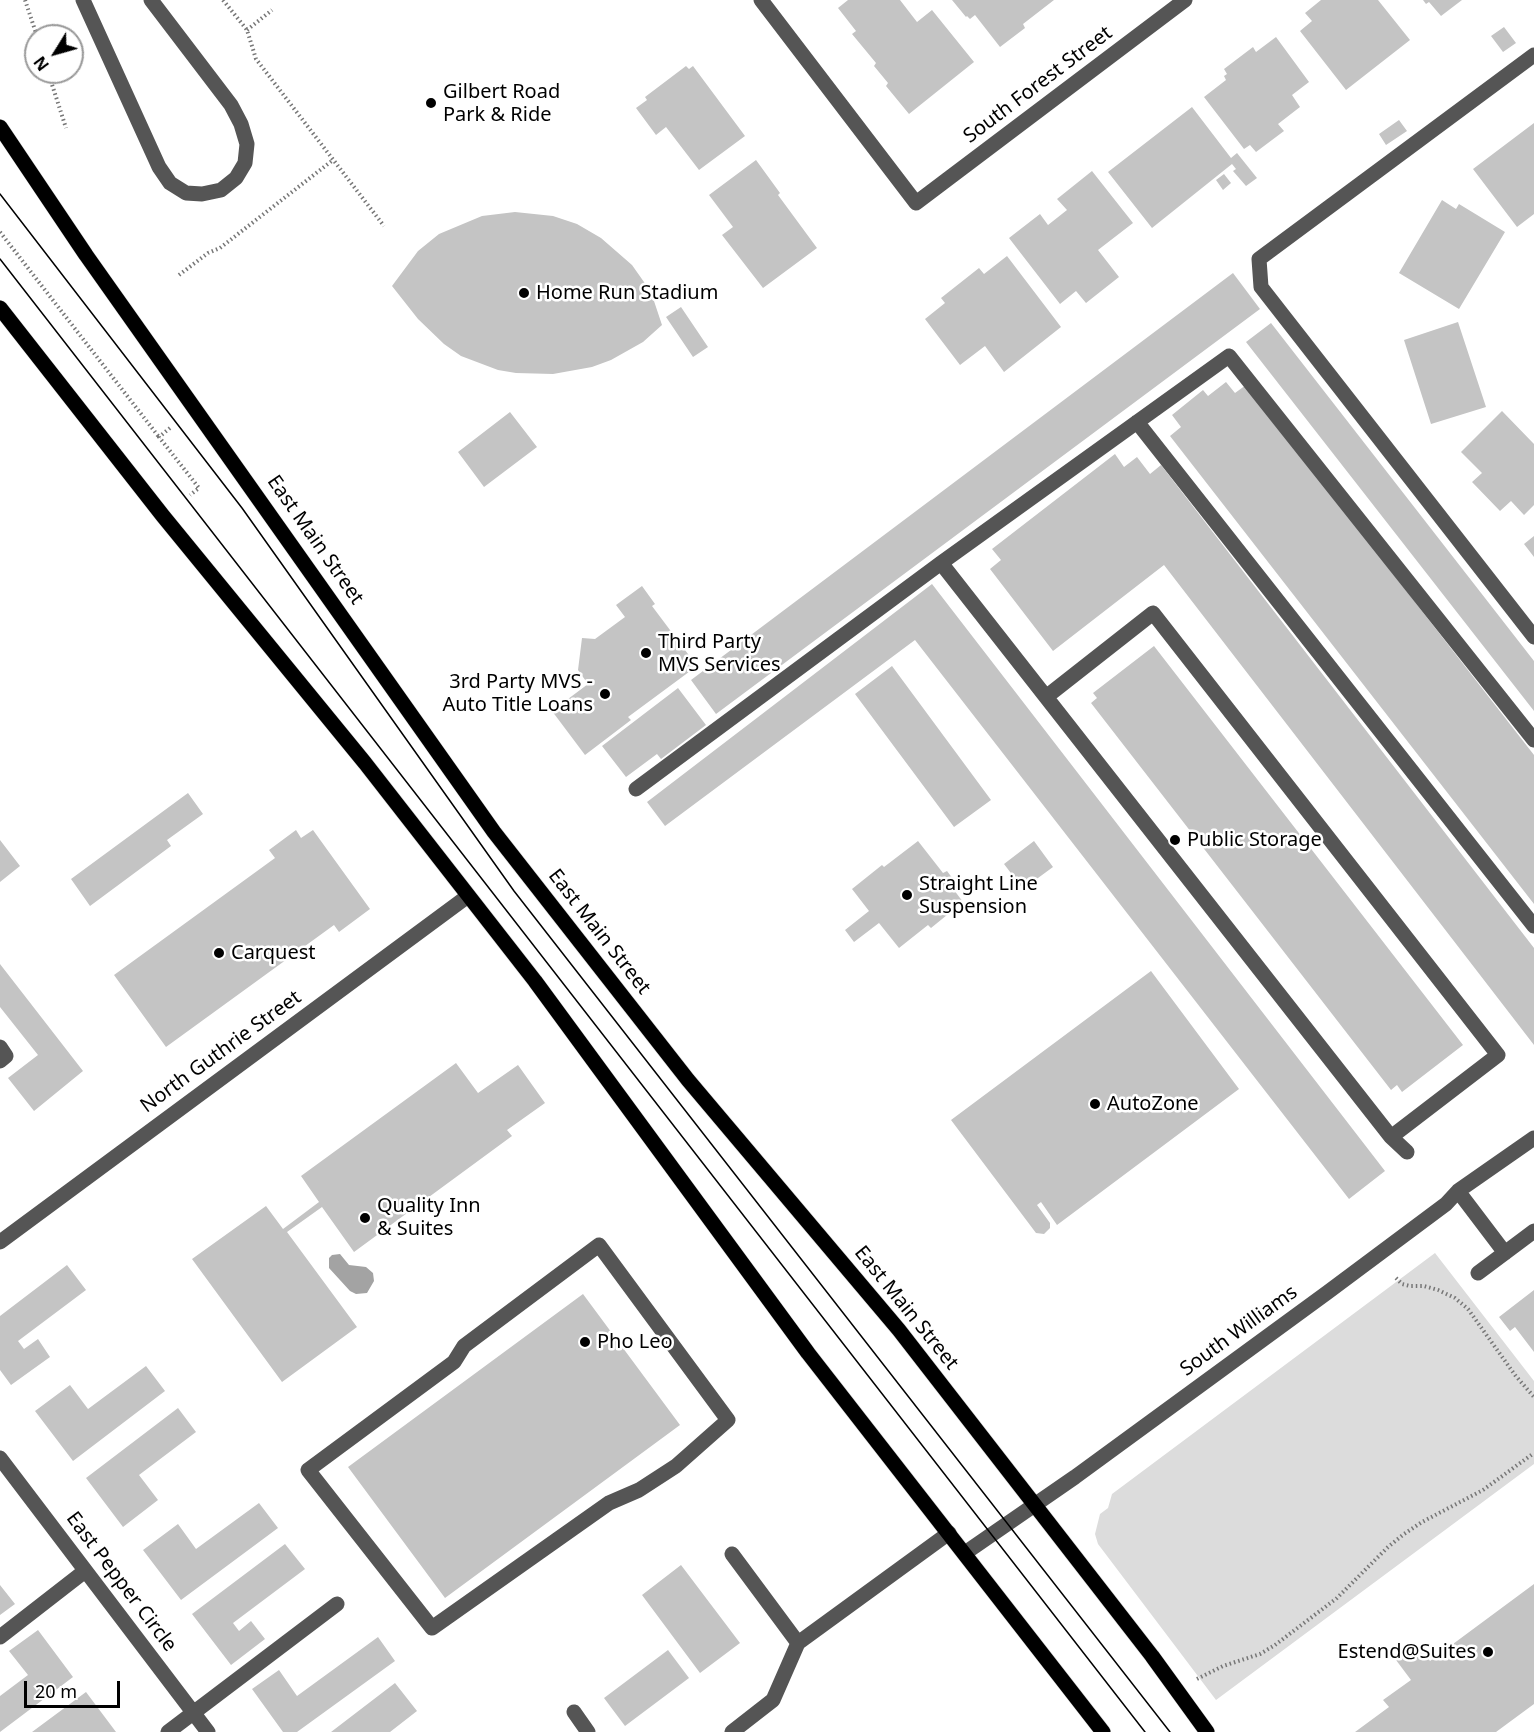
<!DOCTYPE html>
<html>
<head>
<meta charset="utf-8">
<style>
	body { margin:0 }
	#map { position:relative; width:1534px; height:1732px; overflow:hidden; background:#fff; font-family:"Noto Sans",sans-serif }
	canvas { display:block }
	.north { position:absolute; left:24px; top:24px; width:60px; height:60px; box-sizing:border-box; background:#fff; border:2px solid #999; border-radius:50%; rotate:233deg; font-size:16px; font-weight:700; line-height:24px; text-align:center; color:#000 }
	.north::after { content:''; display:block; margin:auto; width:21px; height:27px; background:#000; clip-path:polygon(50% 0,100% 100%,50% 72%,0 100%) }
	.scale { position:absolute; left:24px; top:1681px; width:96px; height:27px; box-sizing:border-box; border:3px solid #000; border-top:0; padding-left:8px; font-size:18px; line-height:21px; white-space:nowrap; color:#000; -webkit-text-stroke:4px #fff; paint-order:stroke }
</style>
</head>
<body>
<div id="map">
<canvas width="1534" height="1732"></canvas>
<div class="north">N</div>
<div class="scale">20 m</div>
</div>
<script>
const ctx = document.querySelector('canvas').getContext('2d');
ctx.lineJoin = 'round';
function paint(path, color) {
  ctx.fillStyle = color;
  ctx.fill(path, 'evenodd');
}
function toPath(rows) {
  const path = new Path2D();
  for (const r of rows) {
    path.moveTo(r[0], r[1]);
    for (let i = 2; i < r.length; i += 2) path.lineTo(r[i], r[i + 1]);
  }
  return path;
}
function strokePath(path, color, width, dash) {
  ctx.strokeStyle = color;
  ctx.lineWidth = width;
  ctx.lineCap = dash ? 'butt' : 'round';
  ctx.setLineDash(dash || []);
  ctx.stroke(path);
}
function drawText(font, color, halo, rows, align = 'center') {
  ctx.font = font + ' "Noto Sans",sans-serif';
  ctx.lineWidth = 5;
  ctx.setLineDash([]);
  ctx.textBaseline = 'middle';
  ctx.strokeStyle = halo;
  ctx.fillStyle = color;
  for (const [text, x, y, turn = 0] of rows) {
    ctx.save();
    ctx.translate(x, y);
    ctx.rotate((+turn || 0) * Math.PI / 180);
    ctx.textAlign = isNaN(turn) ? turn : align;
    if (halo) ctx.strokeText(text, 0, 0);
    ctx.fillText(text, 0, 0);
    ctx.restore();
  }
}
paint(toPath([
	[1435,1253,1534,1381,1534,1464,1216,1700,1098,1544,1095,1534,1100,1514,1108,1508,1112,1494]
]), '#dcdcdc');
paint(toPath([
	[340,1254,349,1265,366,1267,373,1273,374,1281,367,1293,356,1294,350,1291,329,1268,329,1258,332,1255]
]), '#a3a3a3');
paint(toPath([
	[848,0,900,0,917,22,932,10,974,62,909,114,886,86,888,83,874,66,876,63,852,34,856,31,838,8],
	[952,0,1054,0,1023,24,1025,28,1000,47,975,15,970,19,967,16,966,17],
	[1321,0,1378,0,1410,40,1346,90,1300,31,1312,21,1305,13],
	[1423,0,1462,0,1441,16,1429,2,1426,4],
	[1504,27,1516,43,1503,52,1491,36],
	[1276,37,1309,82,1292,95,1300,107,1278,124,1284,131,1256,152,1250,145,1244,149,1204,97,1226,80,1224,76,1227,74,1224,69,1253,47,1256,52],
	[686,66,689,69,693,66,745,136,699,170,666,127,656,135,636,108,647,100,645,97],
	[1192,107,1231,158,1237,153,1257,178,1246,186,1233,171,1236,169,1232,164,1152,228,1108,172],
	[1399,120,1407,131,1386,145,1379,134],
	[1534,123,1534,214,1517,227,1473,169],
	[756,160,780,193,778,195,817,248,763,288,722,235,733,227,709,195],
	[1092,171,1133,223,1098,250,1119,277,1086,303,1076,291,1060,304,1009,238,1040,214,1048,225,1067,210,1057,199],
	[1224,174,1231,183,1223,190,1216,180],
	[1442,200,1456,209,1459,204,1505,232,1459,309,1399,273],
	[515,212,553,216,577,224,601,238,632,265,644,282,654,301,662,325,643,342,611,360,592,367,553,374,516,373,498,370,461,356,444,344,418,319,392,286,418,251,439,234,482,216],
	[1007,256,1061,327,1004,372,985,346,960,365,925,319,945,303,941,298,979,268,984,274],
	[1233,273,1260,309,716,714,691,680],
	[681,307,708,347,693,357,666,317],
	[1458,322,1486,407,1431,424,1404,340],
	[1271,323,1534,661,1534,711,1246,342],
	[1226,382,1235,393,1246,385,1534,755,1534,904,1170,436,1181,427,1172,415,1203,390,1208,396],
	[1502,411,1534,444,1534,505,1524,515,1511,501,1500,511,1472,482,1482,473,1461,452],
	[510,412,537,447,484,487,458,452],
	[1115,454,1124,467,1137,457,1150,474,1161,465,1534,948,1534,1045,1164,565,1053,651,990,569,1001,560,992,549],
	[1534,536,1534,557,1524,544],
	[932,584,1385,1171,1349,1199,915,640,665,826,647,802],
	[642,586,655,604,652,606,697,666,628,717,631,720,585,755,552,711,588,684,578,670,582,638,595,639,625,617,616,605],
	[1154,646,1463,1045,1402,1092,1397,1085,1391,1090,1091,703,1097,698,1093,693],
	[892,666,991,800,954,827,855,694],
	[678,688,706,725,661,759,657,754,626,777,602,746],
	[188,793,203,814,167,840,171,846,90,906,71,879],
	[296,830,301,838,313,830,370,909,339,932,334,925,166,1047,114,975,275,858,269,850],
	[0,840,20,866,0,882],
	[918,841,943,873,947,871,953,879,948,882,963,902,931,928,928,925,899,948,879,923,854,942,845,930,869,911,852,889,882,865,884,867],
	[1034,841,1053,867,1023,889,1004,864],
	[0,964,83,1071,34,1111,8,1078,38,1055,0,1007],
	[1151,971,1239,1089,1057,1225,1041,1202,1037,1205,1050,1223,1050,1228,1044,1234,1036,1233,951,1120],
	[456,1063,478,1093,518,1065,545,1103,507,1130,512,1136,354,1252,322,1207,287,1232,357,1327,282,1382,192,1259,266,1206,283,1229,319,1202,301,1176],
	[67,1265,86,1290,18,1341,24,1349,38,1339,50,1357,11,1385,0,1370,0,1316],
	[1534,1290,1534,1352,1515,1327,1510,1331,1499,1317],
	[583,1294,680,1425,445,1598,348,1467],
	[146,1366,165,1391,73,1461,35,1411,70,1385,88,1409],
	[178,1408,196,1432,139,1475,158,1500,123,1527,86,1478],
	[259,1503,278,1528,181,1600,143,1550,178,1524,196,1549],
	[285,1544,305,1569,233,1623,239,1631,251,1621,265,1639,231,1665,192,1614],
	[681,1565,740,1643,700,1673,642,1595],
	[1534,1584,1534,1704,1496,1732,1355,1732,1389,1707,1383,1700,1411,1680,1396,1660,1417,1644,1430,1661],
	[0,1585,15,1604,0,1615],
	[38,1630,73,1677,0,1732,0,1696,28,1675,9,1651],
	[378,1637,395,1661,297,1732,283,1732,252,1689,279,1670,297,1696],
	[668,1650,689,1678,625,1726,604,1698],
	[395,1683,417,1711,390,1732,331,1732],
	[86,1692,116,1732,32,1732]
]), '#c4c4c4');
const major = toPath([
	[0,127,86,255,494,832,688,1080,899,1330,1152,1656,1207,1732],
	[0,308,163,516,365,763,535,981,808,1353,1103,1732]
]);
strokePath(major, '#dbdbdb', 16);
strokePath(toPath([
	[25,0,37,36],
	[223,0,247,30,256,59,384,226],
	[247,30,272,10],
	[48,72,66,128],
	[0,232,159,437],
	[179,275,208,253,220,248,333,160],
	[170,428,159,437,199,488,190,495],
	[1396,1278,1402,1284,1410,1286,1424,1286,1438,1290,1455,1298,1468,1309,1515,1375,1534,1397],
	[1197,1679,1223,1666,1260,1654,1275,1645,1337,1598,1388,1547,1404,1534,1422,1522,1483,1490,1534,1453]
]), '#777', 4, [1.5, 3]);
strokePath(toPath([
	[83,0,159,167,170,183,186,193,202,194,221,190,236,178,245,163,247,144,241,124,231,105,151,0],
	[761,0,916,203,1185,0],
	[1534,55,1259,259,1261,287,1534,637],
	[1137,422,1534,926],
	[941,563,1046,697,1391,1137,1498,1055,1153,613,1046,697],
	[636,789,941,563,1229,356,1534,740],
	[0,1047,6,1056,0,1061],
	[1391,1137,1407,1152],
	[1458,1191,1505,1253],
	[0,1242,468,896],
	[599,1245,728,1420,676,1466,639,1490,609,1503,432,1628,308,1470,454,1362,464,1346,599,1245],
	[1478,1273,1534,1231],
	[0,1458,208,1732],
	[965,1553,1075,1477,1328,1292,1446,1204,1458,1191,1534,1138],
	[732,1554,798,1643,949,1533],
	[0,1637,85,1571],
	[574,1712,588,1732],
	[168,1732,337,1604],
	[732,1732,773,1700,798,1643]
]), '#555', 15);
strokePath(major, '#000', 15);
strokePath(toPath([
	[0,194,242,508,514,891,1170,1732],
	[0,259,1145,1732]
]), '#000', 1.5);
for (const [x, y, r, color] of [
	[431,103,6,"#000"],
	[524,293,6,"#000"],
	[646,653,6,"#000"],
	[605,694,6,"#000"],
	[1175,840,6,"#000"],
	[907,895,6,"#000"],
	[219,953,6,"#000"],
	[1095,1104,6,"#000"],
	[365,1218,6,"#000"],
	[585,1342,6,"#000"],
	[1488,1652,6,"#000"]
]) {
  const dot = new Path2D();
  dot.arc(x, y, r, 0, 2 * Math.PI);
  ctx.fillStyle = color;
  ctx.fill(dot);
  strokePath(dot, '#fff', 2);
}
drawText('20px', '#000', '#fff', [
	["South Forest Street",1038,85,-37],
	["East Main Street",315,540,55],
	["East Main Street",599,932,52],
	["North Guthrie Street",221,1052,-36],
	["East Main Street",906,1308,51],
	["South Williams",1239,1331,-36],
	["East Pepper Circle",121,1582,53]
]);
drawText('20px', '#000', '#fff', [
	["Gilbert Road",443,92],
	["Park & Ride",443,115],
	["Home Run Stadium",536,293],
	["Third Party",658,642],
	["MVS Services",658,665],
	["3rd Party MVS -",593,682,"right"],
	["Auto Title Loans",593,705,"right"],
	["Public Storage",1187,840],
	["Straight Line",919,884],
	["Suspension",919,907],
	["Carquest",231,953],
	["AutoZone",1107,1104],
	["Quality Inn",377,1206],
	["& Suites",377,1229],
	["Pho Leo",597,1342],
	["Estend@Suites",1476,1652,"right"]
], 'left');
</script>
</body>
</html>
